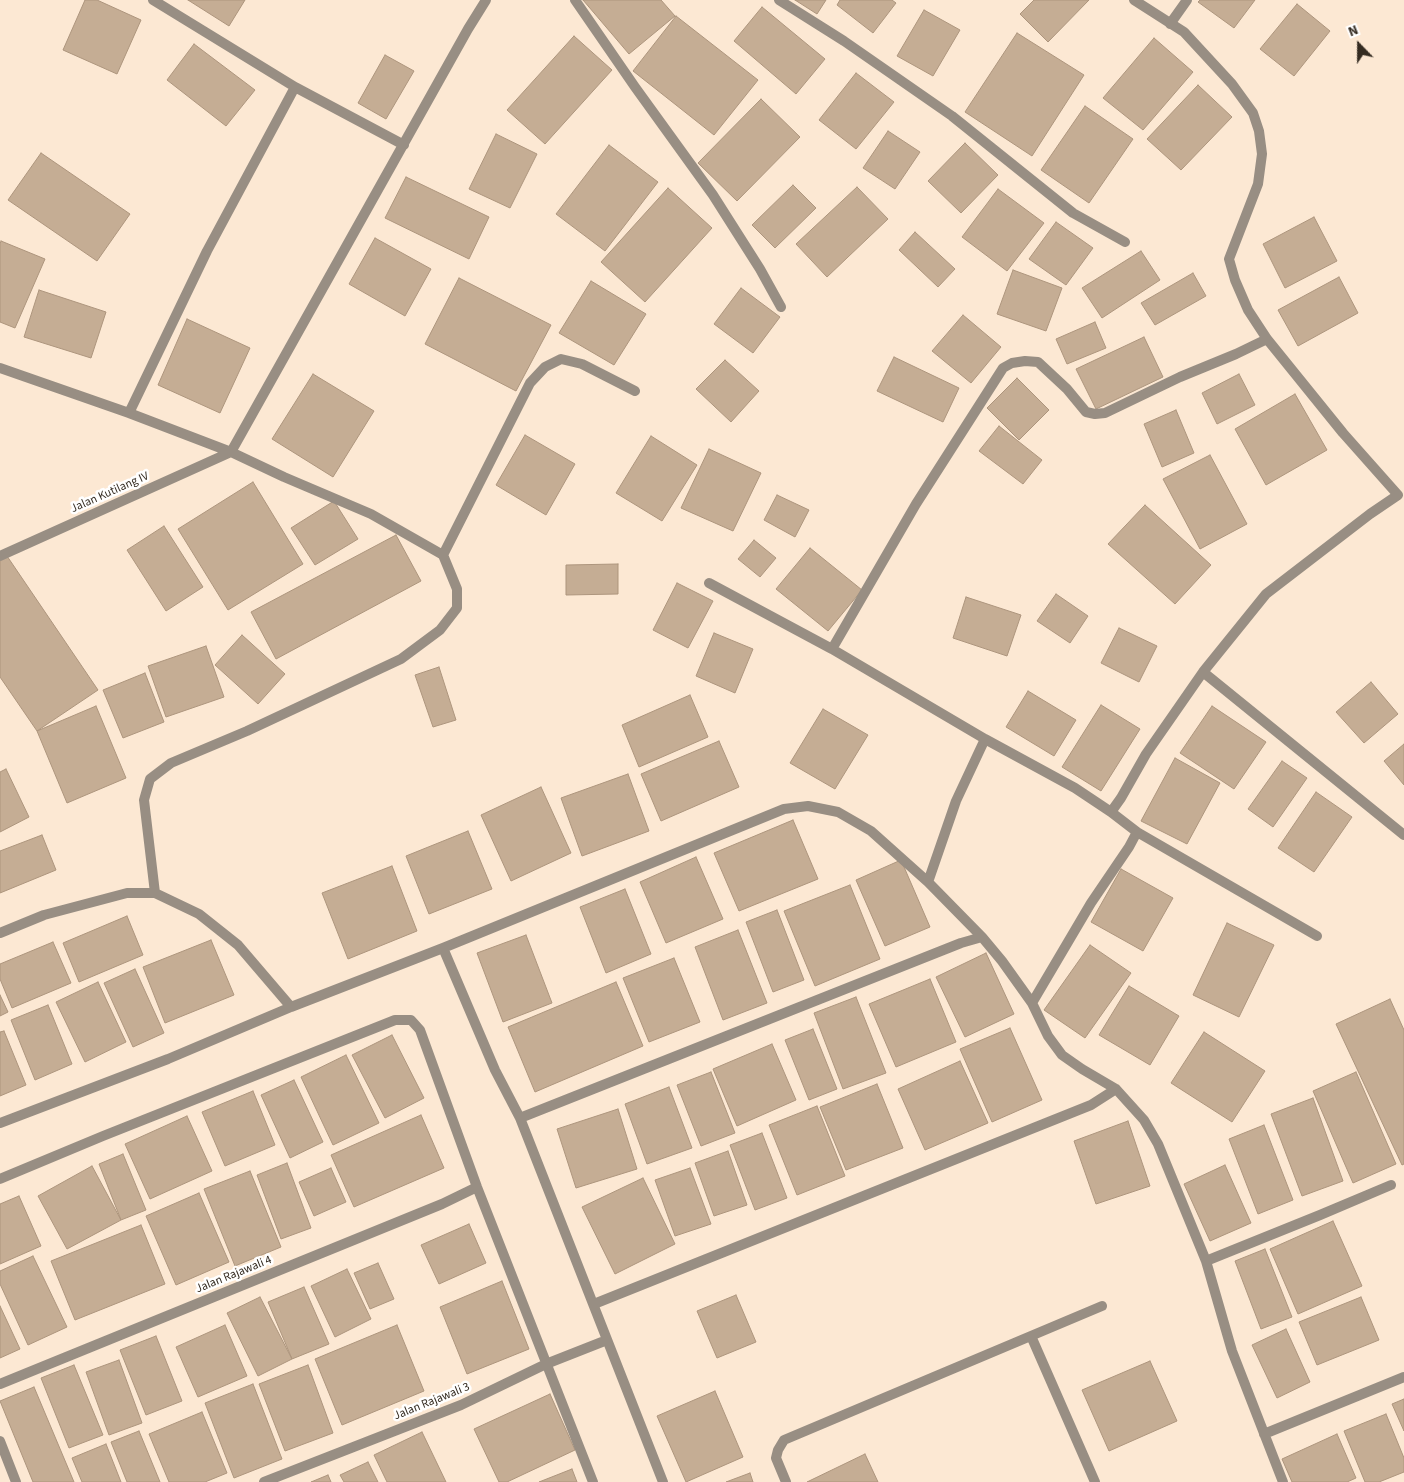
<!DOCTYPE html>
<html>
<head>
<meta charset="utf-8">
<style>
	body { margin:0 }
	#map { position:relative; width:1404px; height:1482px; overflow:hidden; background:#fce8d3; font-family:"Source Sans 3",sans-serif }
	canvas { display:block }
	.north { position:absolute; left:1334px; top:20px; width:50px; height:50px; -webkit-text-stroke:4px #fff; paint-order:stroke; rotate:338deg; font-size:14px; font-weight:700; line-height:20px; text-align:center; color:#342b21 }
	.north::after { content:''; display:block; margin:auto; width:18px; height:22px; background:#342b21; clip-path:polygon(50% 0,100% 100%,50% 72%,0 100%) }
</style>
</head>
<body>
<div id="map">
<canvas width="1404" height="1482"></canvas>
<div class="north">N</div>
</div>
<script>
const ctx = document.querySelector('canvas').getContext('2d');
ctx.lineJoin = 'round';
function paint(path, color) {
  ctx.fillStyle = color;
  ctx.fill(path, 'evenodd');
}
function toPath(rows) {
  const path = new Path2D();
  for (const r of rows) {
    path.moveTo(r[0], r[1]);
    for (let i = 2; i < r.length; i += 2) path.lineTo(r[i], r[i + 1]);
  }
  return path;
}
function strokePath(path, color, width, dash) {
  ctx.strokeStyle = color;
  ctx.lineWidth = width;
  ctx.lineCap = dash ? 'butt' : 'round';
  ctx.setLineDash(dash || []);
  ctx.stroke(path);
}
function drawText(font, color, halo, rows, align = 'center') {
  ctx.font = font + ' "Source Sans 3",sans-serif';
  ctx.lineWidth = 5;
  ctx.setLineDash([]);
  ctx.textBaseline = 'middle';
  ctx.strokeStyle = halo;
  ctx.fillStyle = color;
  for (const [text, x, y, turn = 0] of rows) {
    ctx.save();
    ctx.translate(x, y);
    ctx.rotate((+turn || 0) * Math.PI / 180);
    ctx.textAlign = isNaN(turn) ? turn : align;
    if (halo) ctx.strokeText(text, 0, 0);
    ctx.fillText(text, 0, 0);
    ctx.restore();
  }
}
const building = toPath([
	[85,0,97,0,141,20,117,74,63,50,85,0],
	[188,0,245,0,229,26,188,0],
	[583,0,661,0,675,16,629,54,583,0],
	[795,0,826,0,817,14,795,0],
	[840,0,892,0,896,3,873,33,837,5,840,0],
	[1034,0,1089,0,1048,42,1020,14,1034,0],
	[1200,0,1255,0,1234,28,1198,2,1200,0],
	[1297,4,1330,31,1294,76,1260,49,1297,4],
	[762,7,825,59,796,94,734,41,762,7],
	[924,10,960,30,933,76,897,56,924,10],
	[676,16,758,80,714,135,633,71,676,16],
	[1017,33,1084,75,1032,156,965,112,1017,33],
	[574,36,612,70,545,144,507,110,574,36],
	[1154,38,1193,72,1143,130,1103,98,1154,38],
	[194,44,255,90,226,126,167,80,194,44],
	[385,55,414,71,386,119,358,103,385,55],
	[856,73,894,102,856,149,819,120,856,73],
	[1198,85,1232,117,1181,170,1147,139,1198,85],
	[761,99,800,137,737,201,698,163,761,99],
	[1085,106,1133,139,1089,203,1041,170,1085,106],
	[888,131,920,152,895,189,863,168,888,131],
	[496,134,537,154,510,208,469,189,496,134],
	[965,143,998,175,961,213,928,181,965,143],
	[609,145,658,182,605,251,556,214,609,145],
	[41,153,130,214,97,261,8,200,41,153],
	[406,177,489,217,469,259,385,218,406,177],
	[793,185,816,208,775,248,752,225,793,185],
	[857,187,888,219,827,277,796,244,857,187],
	[668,188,712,228,645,302,601,262,668,188],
	[998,189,1044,223,1007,271,962,237,998,189],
	[1314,217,1337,261,1285,288,1263,244,1314,217],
	[1056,222,1093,248,1066,285,1029,259,1056,222],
	[915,232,955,269,938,287,899,250,915,232],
	[375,238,431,269,405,316,349,284,375,238],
	[1,241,45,259,15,328,0,322,0,244,1,241],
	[1141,251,1160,280,1102,318,1082,288,1141,251],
	[1013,270,1062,288,1046,331,997,314,1013,270],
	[1193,273,1206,296,1155,325,1141,303,1193,273],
	[1339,277,1358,313,1298,346,1278,310,1339,277],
	[459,278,551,325,516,391,425,344,459,278],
	[591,281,646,314,614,365,559,333,591,281],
	[741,288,780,317,753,353,714,324,741,288],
	[39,290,106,312,91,358,24,337,39,290],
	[963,315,1001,347,971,383,932,351,963,315],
	[187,319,250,348,220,413,158,385,187,319],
	[1095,322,1106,348,1067,364,1056,339,1095,322],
	[1144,337,1163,377,1096,409,1076,369,1144,337],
	[894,357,959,388,943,422,877,391,894,357],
	[725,360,759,391,731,422,696,389,725,360],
	[313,374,374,411,333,477,272,439,313,374],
	[1239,374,1255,405,1217,424,1202,393,1239,374],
	[1017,378,1049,410,1019,440,987,408,1017,378],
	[1295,394,1327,450,1266,485,1235,429,1295,394],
	[1176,410,1194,453,1162,467,1144,424,1176,410],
	[999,426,1042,460,1023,484,979,451,999,426],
	[525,435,575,464,546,515,496,485,525,435],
	[651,436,697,465,662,521,616,493,651,436],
	[709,449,761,473,733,531,681,508,709,449],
	[1210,455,1247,524,1200,549,1163,479,1210,455],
	[253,482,303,564,228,610,178,529,253,482],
	[777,495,809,510,795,537,764,520,777,495],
	[334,501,358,539,315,565,291,528,334,501],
	[1145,505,1211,565,1175,604,1108,544,1145,505],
	[164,526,203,587,166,611,127,550,164,526],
	[396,535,421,581,276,659,251,612,396,535],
	[754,540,776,558,760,577,738,559,754,540],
	[810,548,862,590,828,631,776,589,810,548],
	[7,556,98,690,37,731,0,677,0,561,7,556],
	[618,564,618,594,566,595,566,565,618,564],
	[677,583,713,601,688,648,653,630,677,583],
	[1056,594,1088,616,1070,643,1037,621,1056,594],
	[966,597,1021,615,1007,656,953,638,966,597],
	[1119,628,1157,646,1139,682,1101,663,1119,628],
	[714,633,753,649,735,693,696,676,714,633],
	[242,635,285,674,258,704,215,665,242,635],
	[206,646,224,697,166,717,148,666,206,646],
	[439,667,456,720,433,727,415,675,439,667],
	[145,673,164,722,123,738,103,690,145,673],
	[1371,682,1398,714,1364,743,1336,712,1371,682],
	[1028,691,1076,720,1054,756,1006,727,1028,691],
	[690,695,708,737,639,767,622,725,690,695],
	[1101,705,1140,729,1101,791,1062,767,1101,705],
	[96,706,126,778,67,803,37,731,96,706],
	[1212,706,1266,742,1234,789,1180,753,1212,706],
	[823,709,868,735,835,789,790,763,823,709],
	[719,741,739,787,661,821,641,774,719,741],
	[1404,744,1404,785,1384,761,1404,744],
	[1175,758,1220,783,1187,844,1141,821,1175,758],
	[1282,761,1307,778,1273,827,1248,809,1282,761],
	[6,769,29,817,0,832,0,772,6,769],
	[628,774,649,831,582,856,561,798,628,774],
	[541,787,571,853,511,881,481,815,541,787],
	[1316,792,1352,817,1314,872,1278,848,1316,792],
	[793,820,818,879,739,911,714,853,793,820],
	[468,831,492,889,429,914,406,856,468,831],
	[42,835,56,870,0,893,0,851,42,835],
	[696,857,723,919,666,943,640,882,696,857],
	[901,860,930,927,885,946,856,880,901,860],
	[392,866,417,931,348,959,322,893,392,866],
	[1121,869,1173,898,1143,951,1091,922,1121,869],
	[850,885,880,959,815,986,784,911,850,885],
	[625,889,651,954,606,973,580,907,625,889],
	[777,910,804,980,773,992,746,922,777,910],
	[127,916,143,955,79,982,63,943,127,916],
	[1227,923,1274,945,1239,1017,1193,995,1227,923],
	[738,930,767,1003,723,1020,695,947,738,930],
	[526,935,552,1003,503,1022,477,953,526,935],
	[211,940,234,995,165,1023,143,967,211,940],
	[53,942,71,983,12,1008,0,979,0,964,53,942],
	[1090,945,1131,973,1085,1038,1044,1010,1090,945],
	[986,953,1014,1014,965,1037,936,977,986,953],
	[674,958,700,1022,649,1042,623,978,674,958],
	[135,969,164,1033,133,1047,104,983,135,969],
	[930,979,956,1042,896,1067,869,1004,930,979],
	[98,982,126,1042,85,1062,56,1002,98,982],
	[616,982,643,1046,535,1092,508,1027,616,982],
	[1129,986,1179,1016,1150,1065,1099,1035,1129,986],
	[0,995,8,1012,0,1016,0,995],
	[856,997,886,1073,843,1089,814,1013,856,997],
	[1390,999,1404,1030,1404,1164,1402,1165,1336,1024,1390,999],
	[48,1005,72,1064,35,1080,11,1020,48,1005],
	[1010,1028,1042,1100,992,1122,960,1049,1010,1028],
	[813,1029,837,1089,809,1100,785,1040,813,1029],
	[4,1031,26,1085,0,1096,0,1032,4,1031],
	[1204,1032,1265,1071,1232,1122,1171,1083,1204,1032],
	[392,1035,424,1098,385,1118,352,1055,392,1035],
	[772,1044,796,1100,737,1126,713,1069,772,1044],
	[346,1055,379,1123,333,1145,301,1077,346,1055],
	[960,1061,988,1123,925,1150,898,1089,960,1061],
	[711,1072,735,1133,701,1146,677,1085,711,1072],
	[1356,1072,1396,1164,1353,1183,1313,1091,1356,1072],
	[294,1080,323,1142,290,1158,261,1095,294,1080],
	[877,1084,903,1148,846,1170,820,1107,877,1084],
	[669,1087,692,1148,647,1164,625,1104,669,1087],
	[253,1091,275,1145,225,1166,202,1112,253,1091],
	[1313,1098,1343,1181,1302,1196,1271,1114,1313,1098],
	[817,1106,845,1176,797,1195,769,1125,817,1106],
	[618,1109,637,1169,576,1188,557,1129,618,1109],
	[421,1115,444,1168,354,1207,331,1155,421,1115],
	[187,1116,212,1171,150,1199,125,1144,187,1116],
	[1128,1121,1150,1186,1096,1204,1074,1141,1128,1121],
	[1264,1125,1293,1200,1258,1214,1229,1139,1264,1125],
	[762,1133,787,1198,755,1210,730,1145,762,1133],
	[728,1151,747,1205,714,1216,695,1163,728,1151],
	[123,1154,146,1210,121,1220,99,1164,123,1154],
	[287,1163,311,1228,281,1239,257,1175,287,1163],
	[1225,1165,1251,1223,1210,1241,1184,1184,1225,1165],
	[92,1166,121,1220,67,1249,38,1196,92,1166],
	[331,1168,346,1202,314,1216,299,1182,331,1168],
	[690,1168,711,1224,675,1236,655,1180,690,1168],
	[250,1171,281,1247,235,1266,204,1189,250,1171],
	[643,1178,675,1244,615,1274,582,1207,643,1178],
	[199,1193,229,1262,176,1285,146,1216,199,1193],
	[19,1196,41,1246,0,1264,0,1204,19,1196],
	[1333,1221,1362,1286,1298,1314,1270,1249,1333,1221],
	[469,1224,486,1263,439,1284,421,1245,469,1224],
	[141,1225,165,1284,75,1320,51,1261,141,1225],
	[1265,1249,1292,1317,1261,1329,1235,1261,1265,1249],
	[33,1256,67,1327,28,1345,0,1284,0,1271,33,1256],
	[378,1263,394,1299,370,1309,354,1273,378,1263],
	[347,1269,371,1319,335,1337,311,1286,347,1269],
	[502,1281,529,1349,467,1374,440,1307,502,1281],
	[304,1287,329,1344,292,1359,268,1302,304,1287],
	[736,1295,756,1342,717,1358,697,1311,736,1295],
	[260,1297,292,1359,258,1376,227,1313,260,1297],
	[1361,1297,1379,1340,1317,1365,1299,1322,1361,1297],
	[0,1306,20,1349,0,1358,0,1306],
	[225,1325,247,1376,198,1397,176,1347,225,1325],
	[397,1325,424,1391,342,1425,315,1359,397,1325],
	[1286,1329,1310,1382,1277,1398,1252,1345,1286,1329],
	[156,1336,182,1401,146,1415,120,1350,156,1336],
	[119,1360,142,1423,109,1435,86,1372,119,1360],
	[1150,1361,1177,1421,1109,1451,1082,1390,1150,1361],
	[74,1365,103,1435,69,1448,41,1378,74,1365],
	[308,1365,333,1433,285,1451,259,1384,308,1365],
	[253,1384,282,1459,234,1478,205,1403,253,1384],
	[34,1387,74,1482,33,1482,0,1401,34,1387],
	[715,1391,743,1457,686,1482,657,1416,715,1391],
	[550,1394,575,1450,507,1482,499,1482,474,1429,550,1394],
	[1404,1399,1404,1431,1392,1404,1404,1399],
	[202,1412,227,1473,205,1482,169,1482,149,1434,202,1412],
	[1386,1414,1404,1458,1404,1472,1379,1482,1365,1482,1344,1431,1386,1414],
	[139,1431,160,1482,127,1482,111,1442,139,1431],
	[422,1432,446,1482,387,1482,374,1455,422,1432],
	[1337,1434,1356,1478,1347,1482,1292,1482,1282,1459,1337,1434],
	[106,1444,121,1482,82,1482,72,1458,106,1444],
	[865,1454,878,1482,807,1482,865,1454],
	[368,1462,378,1482,344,1482,340,1475,368,1462],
	[572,1469,577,1482,539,1482,572,1469],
	[750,1473,753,1482,726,1482,750,1473],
	[328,1475,331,1482,311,1482,328,1475]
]);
paint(building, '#c5ad94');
strokePath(building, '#ad957d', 1);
strokePath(toPath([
	[153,0,295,87,404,145],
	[575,0,635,87,713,195,760,269,781,307],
	[779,0,844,41,952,116,1073,213,1125,242],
	[1170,24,1187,0],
	[0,368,129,413,231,452,284,477,371,514,443,555,457,589,457,608,440,630,401,659,247,731,171,763,150,779,144,800,155,893],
	[129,413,207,251,295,87],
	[443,555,530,383,545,367,561,359,582,364,635,391],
	[0,556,231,452,468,29,486,0],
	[709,583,832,649,985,739],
	[832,649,916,504,1003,368,1012,363,1025,361,1038,362,1067,389,1086,412,1095,414,1105,413,1180,377,1236,354,1267,339],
	[1203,672,1404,835],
	[1137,832,1317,936],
	[928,882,956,801,985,739,1075,788,1111,812],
	[0,933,44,915,127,893,155,893,199,914,238,945,291,1007],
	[443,948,495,1070,520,1118,663,1482],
	[1032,1003,1091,903,1129,847,1137,832,1111,812,1121,798,1146,754,1203,672,1266,594,1370,514,1398,495,1343,433,1267,339,1248,310,1235,280,1229,259,1258,184,1262,154,1259,131,1253,113,1232,84,1184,32,1134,0],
	[520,1118,961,943,982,937,1002,961,1032,1003,1048,1036,1062,1055,1082,1069,1116,1089,1144,1120,1158,1144,1206,1261,1232,1351,1283,1482],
	[0,1123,168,1059,291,1007,443,948,784,809,808,806,838,812,871,831,928,882,982,937],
	[0,1179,103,1136,395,1020,411,1020,420,1030,477,1187,593,1482],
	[1206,1261,1320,1215,1391,1185],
	[594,1304,1091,1105,1116,1089],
	[1031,1336,1095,1482],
	[0,1384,442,1204,477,1187],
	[1264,1434,1404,1377],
	[0,1441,16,1482],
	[264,1482,461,1405,546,1364,607,1340],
	[786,1482,776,1458,778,1450,784,1440,1102,1306]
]), '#988e83', 10);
drawText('12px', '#342b21', '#fff', [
	["Jalan Kutilang IV",110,493,-24],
	["Jalan Rajawali 4",234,1275,-22],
	["Jalan Rajawali 3",432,1402,-22]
]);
</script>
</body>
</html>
